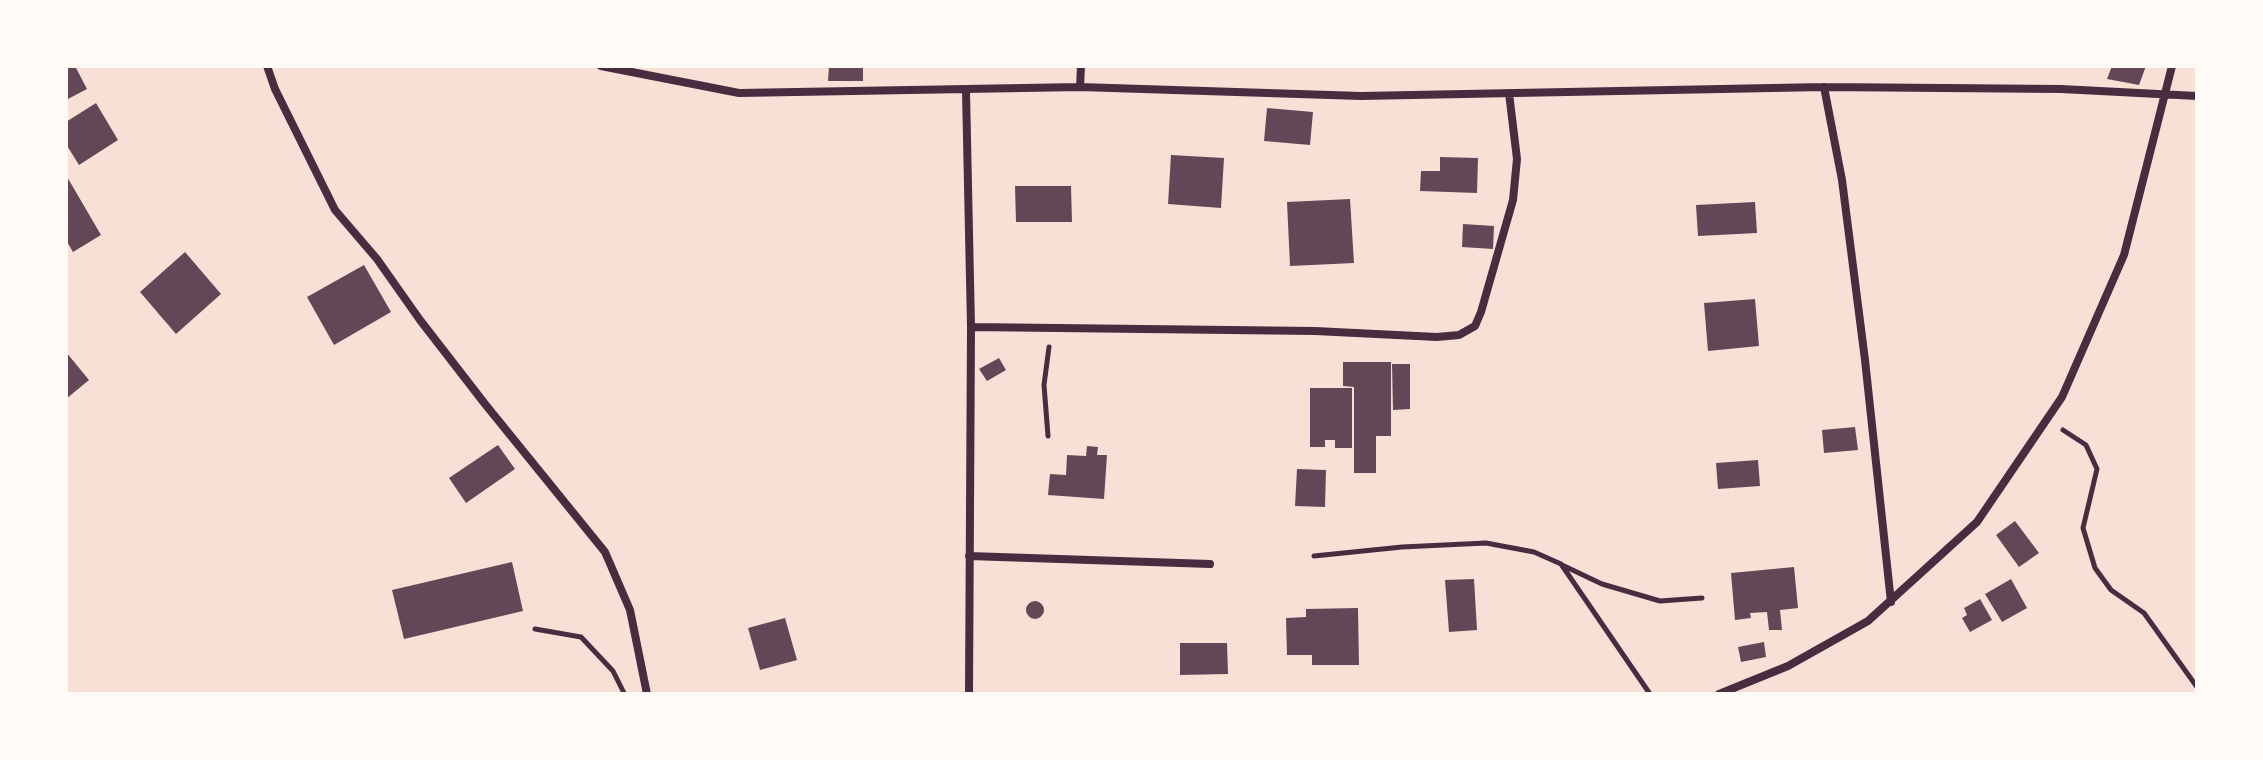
<!DOCTYPE html>
<html>
<head>
<meta charset="utf-8">
<style>
	body { margin:0 }
	#map { position:relative; width:2263px; height:760px; overflow:hidden; background:#f7e1d7; font-family:Barlow,sans-serif }
	canvas { display:block }
	.frame { position:absolute; inset:0; border:68px solid #fffaf5; pointer-events:none }
</style>
</head>
<body>
<div id="map">
<canvas width="2263" height="760"></canvas>
<div class="frame"></div>
</div>
<script>
const ctx = document.querySelector('canvas').getContext('2d');
ctx.lineJoin = 'round';
function paint(path, color) {
  ctx.fillStyle = color;
  ctx.fill(path, 'evenodd');
}
function toPath(rows) {
  const path = new Path2D();
  for (const r of rows) {
    if (r.length === 3) {
      path.moveTo(r[0] + r[2], r[1]);
      path.arc(r[0], r[1], r[2], 0, 2 * Math.PI);
      continue;
    }
    path.moveTo(r[0], r[1]);
    for (let i = 2; i < r.length; i += 2) path.lineTo(r[i], r[i + 1]);
  }
  return path;
}
function strokePath(path, color, width, dash) {
  ctx.strokeStyle = color;
  ctx.lineWidth = width;
  ctx.lineCap = dash ? 'butt' : 'round';
  ctx.setLineDash(dash || []);
  ctx.stroke(path);
}
paint(toPath([
	[66,66,75,66,87,89,66,100],
	[829,66,863,66,863,81,828,81],
	[2112,66,2146,66,2139,85,2107,79],
	[96,103,118,140,79,165,66,144,66,122],
	[1267,108,1313,112,1310,145,1264,141],
	[1171,155,1224,158,1221,208,1168,204],
	[1440,157,1478,158,1477,193,1420,191,1421,171,1440,171],
	[66,175,101,235,73,252,66,240],
	[1015,186,1071,186,1072,222,1016,222],
	[1350,199,1354,263,1290,266,1287,202],
	[1755,202,1757,233,1698,236,1696,205],
	[1463,224,1494,226,1493,249,1462,247],
	[185,252,221,294,176,334,140,292],
	[364,265,391,312,334,345,307,297],
	[1755,299,1759,346,1708,351,1704,303],
	[66,352,89,380,66,399],
	[999,358,1006,370,987,381,979,369],
	[1343,362,1391,362,1391,436,1376,436,1376,473,1354,473,1354,387,1343,386],
	[1392,364,1410,364,1410,409,1393,410],
	[1310,388,1352,388,1352,448,1335,448,1335,440,1325,440,1325,447,1310,447],
	[1855,427,1858,450,1824,453,1822,430],
	[498,445,515,469,466,503,449,478],
	[1087,446,1098,447,1097,455,1107,455,1104,499,1048,495,1050,474,1066,475,1067,455,1086,456],
	[1758,460,1760,486,1718,489,1716,463],
	[1297,469,1326,470,1325,507,1295,506],
	[2015,521,2039,553,2019,567,1996,535],
	[512,562,523,611,404,639,392,590],
	[1794,567,1798,608,1780,610,1782,630,1769,630,1767,612,1750,613,1751,618,1735,620,1731,573],
	[1474,579,1477,630,1449,632,1445,580],
	[2011,579,2027,608,2002,622,1985,594],
	[1980,599,1992,620,1970,632,1962,618,1967,615,1964,608],
	[1035,610,9],
	[1358,608,1359,665,1312,665,1312,655,1287,655,1286,618,1306,617,1306,609],
	[785,618,797,660,760,670,748,628],
	[1764,642,1766,657,1741,662,1738,647],
	[1180,643,1227,643,1228,674,1180,675]
]), '#644757');
strokePath(toPath([
	[2063,430,2086,445,2097,469,2083,528,2095,568,2111,590,2144,613,2197,687],
	[1048,436,1044,385,1049,347],
	[1314,556,1402,547,1486,543,1534,552,1561,564,1650,694],
	[1562,565,1602,584,1660,601,1702,598],
	[535,629,581,637,613,671,624,693]
]), '#4a2c40', 5);
strokePath(toPath([
	[267,66,275,89,335,210,377,259,420,320,485,404,605,552,630,610,647,694],
	[601,66,739,93,1080,87,1361,96,1824,87,2061,89,2197,96],
	[1080,87,1081,66],
	[1824,87,1842,180,1865,360,1891,602],
	[966,91,971,327,969,694],
	[971,327,1315,331,1437,337,1459,335,1475,326,1481,312,1513,200,1517,159,1509,93],
	[969,556,1210,564],
	[1719,694,1788,666,1868,621,1977,522,2062,397,2124,255,2172,66]
]), '#4a2c40', 8);
</script>
</body>
</html>
